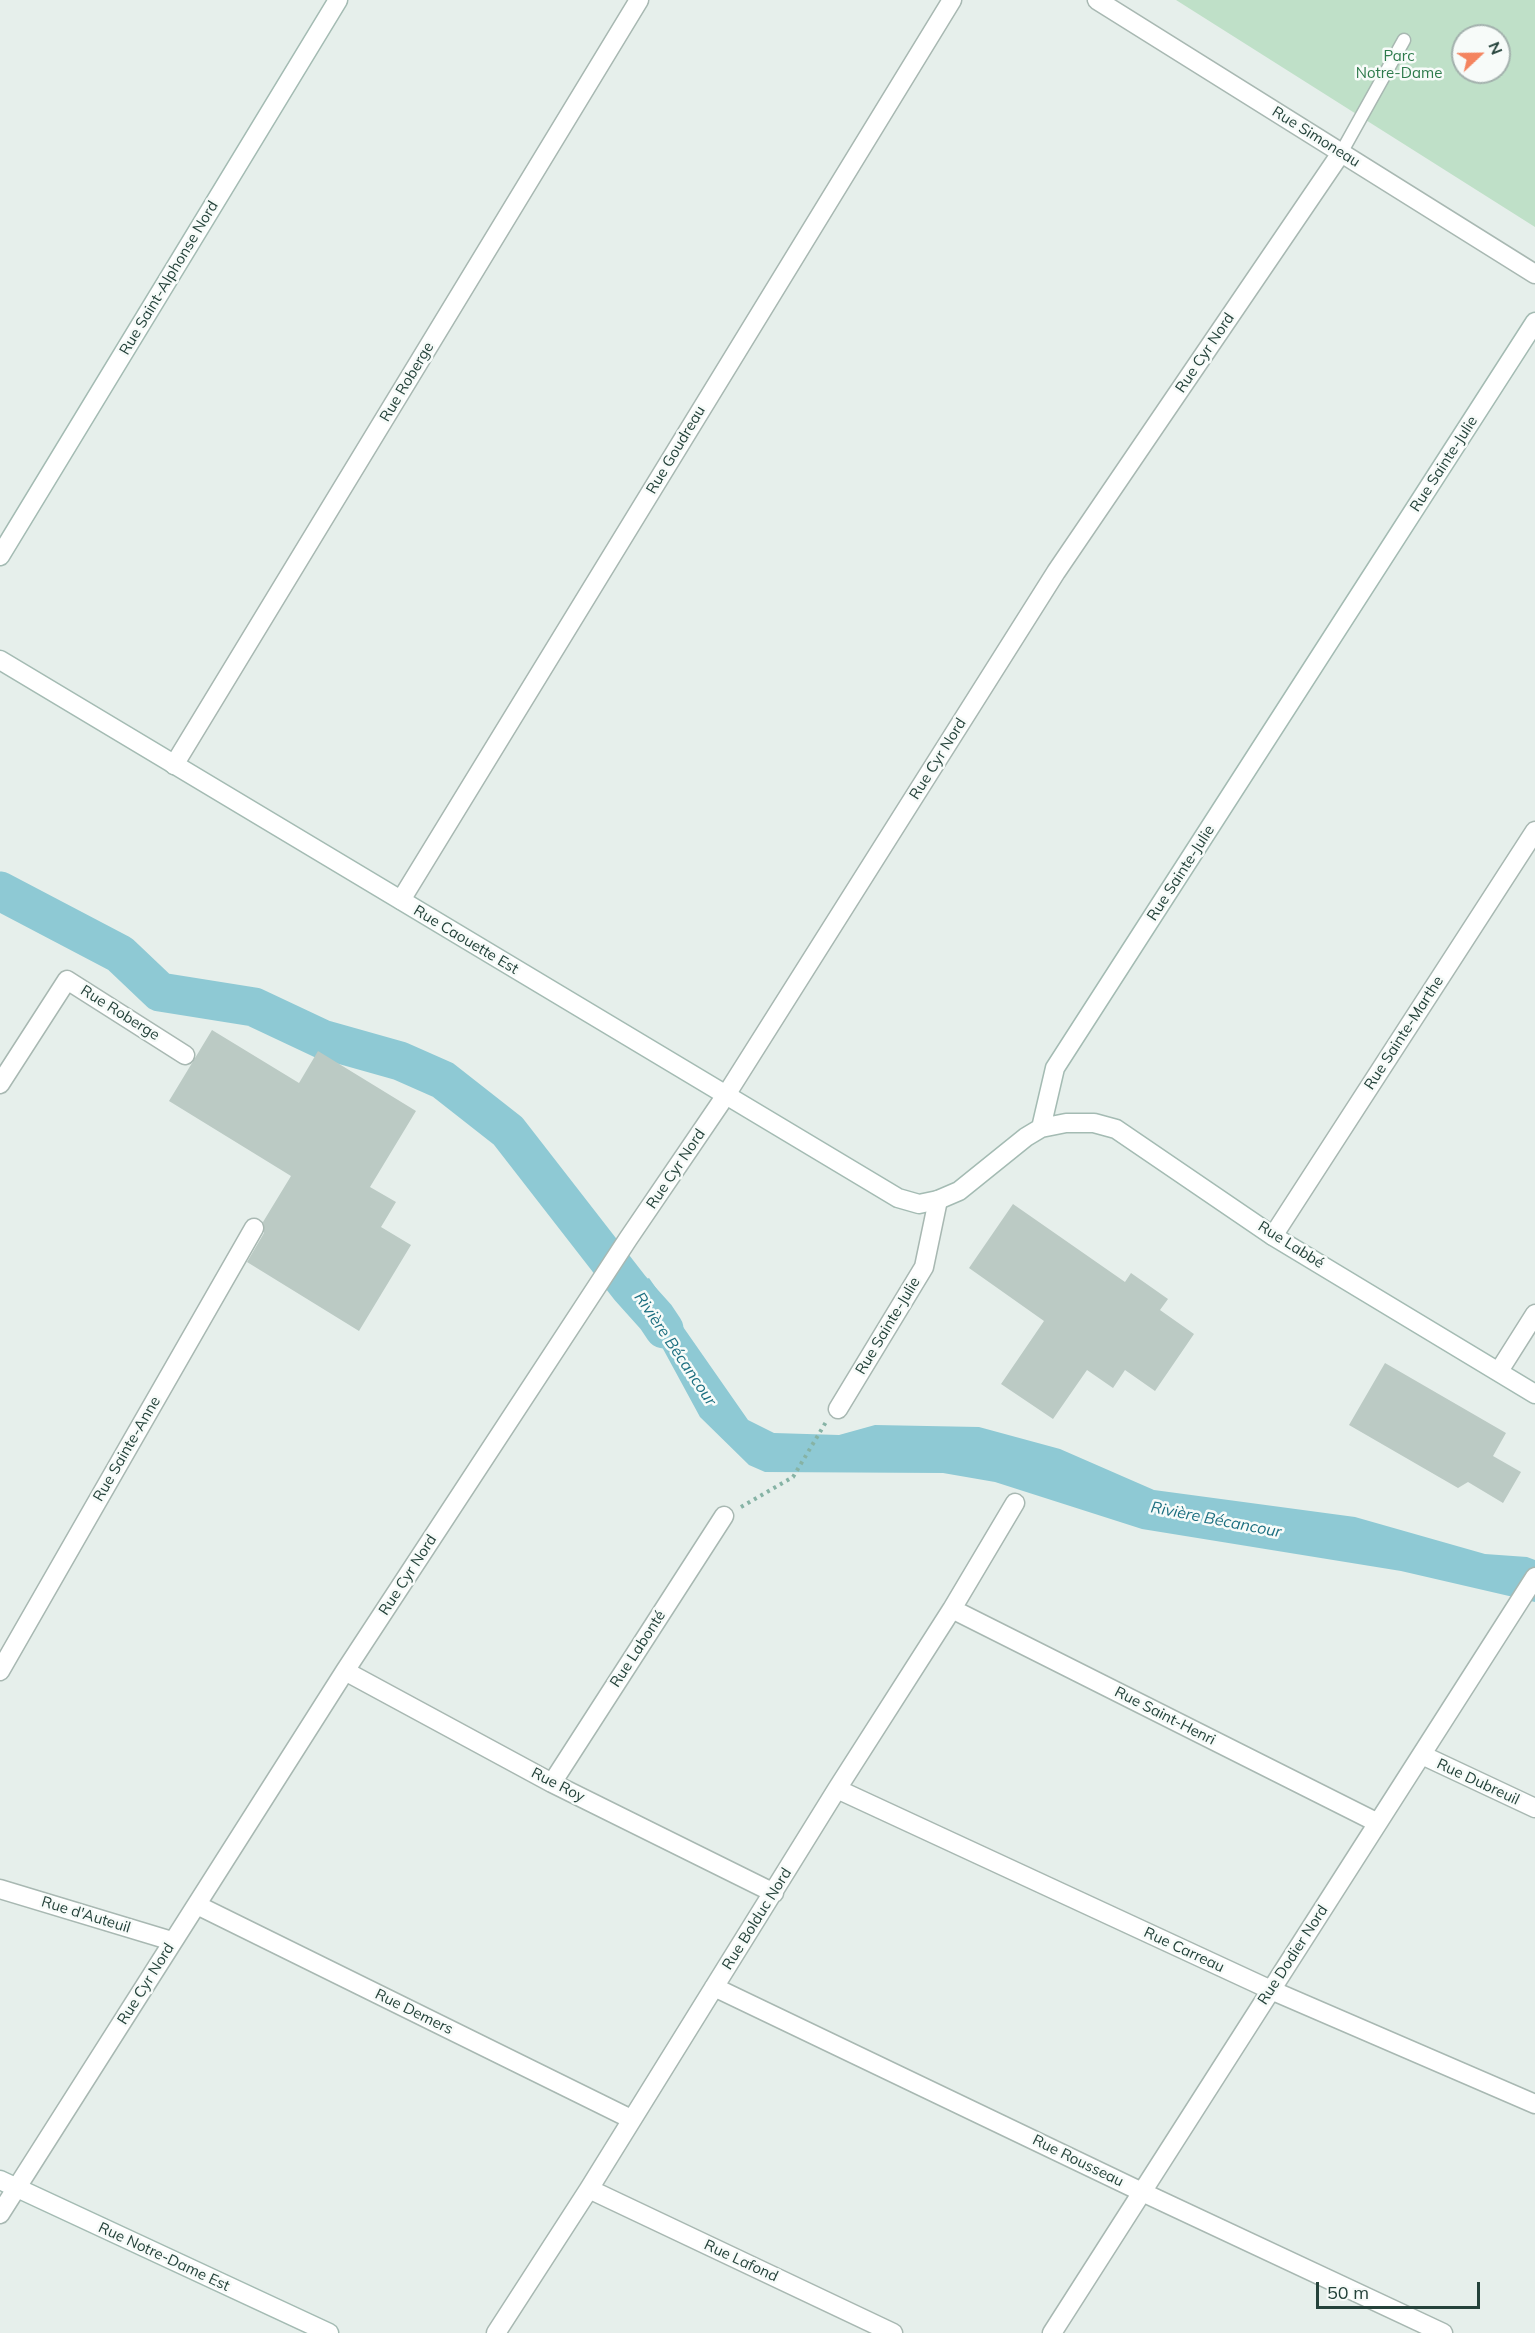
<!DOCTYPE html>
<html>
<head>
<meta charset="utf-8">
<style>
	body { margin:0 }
	#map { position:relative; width:1535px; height:2333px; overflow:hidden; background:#e6efeb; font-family:Mulish,sans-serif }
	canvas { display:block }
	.north { position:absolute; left:1451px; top:24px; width:60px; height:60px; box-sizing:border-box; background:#f7fbf9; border:2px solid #a3b1ad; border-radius:50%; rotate:68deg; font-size:16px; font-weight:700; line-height:24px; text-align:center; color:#24423a }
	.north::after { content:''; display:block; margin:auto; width:21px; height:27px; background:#f4845f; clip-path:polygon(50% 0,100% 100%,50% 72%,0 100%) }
	.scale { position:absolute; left:1316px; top:2282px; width:164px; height:27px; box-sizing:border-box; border:3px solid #24423a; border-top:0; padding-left:8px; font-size:18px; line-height:21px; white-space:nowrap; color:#24423a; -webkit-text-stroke:4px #f7fbf9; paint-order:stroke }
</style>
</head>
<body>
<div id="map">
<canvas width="1535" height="2333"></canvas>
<div class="north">N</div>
<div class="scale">50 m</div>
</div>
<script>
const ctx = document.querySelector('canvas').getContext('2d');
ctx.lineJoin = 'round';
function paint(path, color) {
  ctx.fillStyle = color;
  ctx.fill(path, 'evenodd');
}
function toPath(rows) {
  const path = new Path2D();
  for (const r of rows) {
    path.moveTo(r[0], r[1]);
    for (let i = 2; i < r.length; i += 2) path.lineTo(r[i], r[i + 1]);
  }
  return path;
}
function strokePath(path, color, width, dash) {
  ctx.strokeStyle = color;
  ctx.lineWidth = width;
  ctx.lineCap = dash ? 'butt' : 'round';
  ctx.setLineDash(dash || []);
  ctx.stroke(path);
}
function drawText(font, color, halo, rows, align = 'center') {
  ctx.font = font + ' Mulish,sans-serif';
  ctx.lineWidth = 5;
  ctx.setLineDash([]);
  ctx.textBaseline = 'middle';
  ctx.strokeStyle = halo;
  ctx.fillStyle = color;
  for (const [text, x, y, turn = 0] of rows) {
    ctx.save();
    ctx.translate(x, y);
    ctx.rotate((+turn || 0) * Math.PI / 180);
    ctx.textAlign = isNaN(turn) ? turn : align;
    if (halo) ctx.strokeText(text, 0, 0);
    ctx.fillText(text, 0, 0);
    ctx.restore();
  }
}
paint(toPath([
	[1176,0,1535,0,1535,227],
	[1463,36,1499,36,1499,72,1463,72]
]), '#bfe0c8');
paint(toPath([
	[649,1278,748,1420,774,1433,839,1435,875,1425,979,1427,1060,1449,1154,1490,1355,1517,1485,1554,1527,1557,1535,1560,1535,1602,1401,1571,1142,1529,995,1482,943,1473,765,1472,749,1465,700,1417,630,1288]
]), '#8ec9d4');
strokePath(toPath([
	[0,891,120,954,160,992,254,1007,322,1039,400,1061,443,1080,508,1131,630,1288,656,1317,664,1329]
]), '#8ec9d4', 39);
paint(toPath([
	[212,1030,299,1083,318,1051,416,1111,370,1187,396,1202,381,1227,411,1245,359,1331,247,1262,264,1233,263,1222,291,1176,169,1101],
	[1013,1204,1125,1282,1131,1273,1168,1299,1160,1310,1194,1334,1155,1391,1125,1370,1113,1388,1087,1370,1053,1419,1001,1384,1044,1321,969,1268],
	[1385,1363,1506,1433,1493,1456,1521,1472,1503,1503,1468,1482,1458,1488,1349,1425]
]), '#bbcac4');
const lane = toPath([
	[1341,153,1404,40]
]);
const street = toPath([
	[1097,0,1535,274],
	[174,765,639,0],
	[401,900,952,0],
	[0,1084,67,980,185,1055],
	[1273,1236,1535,831],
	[1499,1371,1535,1314],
	[838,1409,924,1267,938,1200],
	[952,1609,1378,1823],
	[0,1671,254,1228],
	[345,1671,552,1783,774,1893],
	[1422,1755,1535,1808],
	[552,1783,724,1516],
	[837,1789,1271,1990,1535,2104],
	[0,1889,172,1941],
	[197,1905,631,2119],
	[714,1987,1142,2192,1443,2333],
	[589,2189,893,2333],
	[0,2214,345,1671,628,1239,726,1095,1056,572,1341,153],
	[496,2333,589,2189,837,1789,952,1609,1015,1503],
	[1052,2333,1535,1577]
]);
const secondary = toPath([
	[0,556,338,0],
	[0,660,898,1198,919,1204,938,1200,959,1191,1026,1137,1041,1128,1055,1068,1535,322],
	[1041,1128,1066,1123,1094,1123,1116,1129,1273,1236,1535,1394],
	[0,2180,329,2333]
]);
strokePath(lane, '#a8b8b2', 15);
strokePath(street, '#a8b8b2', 21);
strokePath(secondary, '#a4bbb3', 21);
strokePath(toPath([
	[741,1507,793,1477,826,1422]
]), '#86b3a5', 4, [3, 4.5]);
strokePath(lane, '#fff', 12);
strokePath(street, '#fff', 18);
strokePath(secondary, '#fff', 18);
drawText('15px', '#2d7a4b', '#f7fbf9', [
	["Parc",1399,56],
	["Notre-Dame",1399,73]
]);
drawText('15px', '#24423a', '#f7fbf9', [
	["Rue Simoneau",1316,137,32],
	["Rue Saint-Alphonse Nord",169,278,-59],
	["Rue Cyr Nord",1205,353,-56],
	["Rue Roberge",407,382,-59],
	["Rue Goudreau",676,450,-59],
	["Rue Sainte-Julie",1444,464,-57],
	["Rue Cyr Nord",938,759,-58],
	["Rue Sainte-Julie",1181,873,-57],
	["Rue Caouette Est",466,940,31],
	["Rue Roberge",120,1013,32],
	["Rue Sainte-Marthe",1404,1033,-57],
	["Rue Cyr Nord",676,1169,-56],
	["Rue Labbé",1291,1245,32],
	["Rue Sainte-Julie",888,1326,-59],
	["Rue Sainte-Anne",127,1449,-60],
	["Rue Cyr Nord",408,1575,-57],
	["Rue Labonté",638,1649,-57],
	["Rue Saint-Henri",1165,1716,27],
	["Rue Dubreuil",1478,1782,25],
	["Rue Roy",558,1785,27],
	["Rue d'Auteuil",86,1915,17],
	["Rue Bolduc Nord",757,1919,-58],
	["Rue Carreau",1184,1950,25],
	["Rue Dodier Nord",1293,1955,-57],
	["Rue Cyr Nord",146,1984,-58],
	["Rue Demers",414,2012,26],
	["Rue Rousseau",1078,2161,26],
	["Rue Notre-Dame Est",164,2257,25],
	["Rue Lafond",741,2261,25]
]);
drawText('italic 16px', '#1c6f80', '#f7fbf9', [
	["Rivière Bécancour",675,1349,56],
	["Rivière Bécancour",1216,1520,11]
]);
</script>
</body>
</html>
